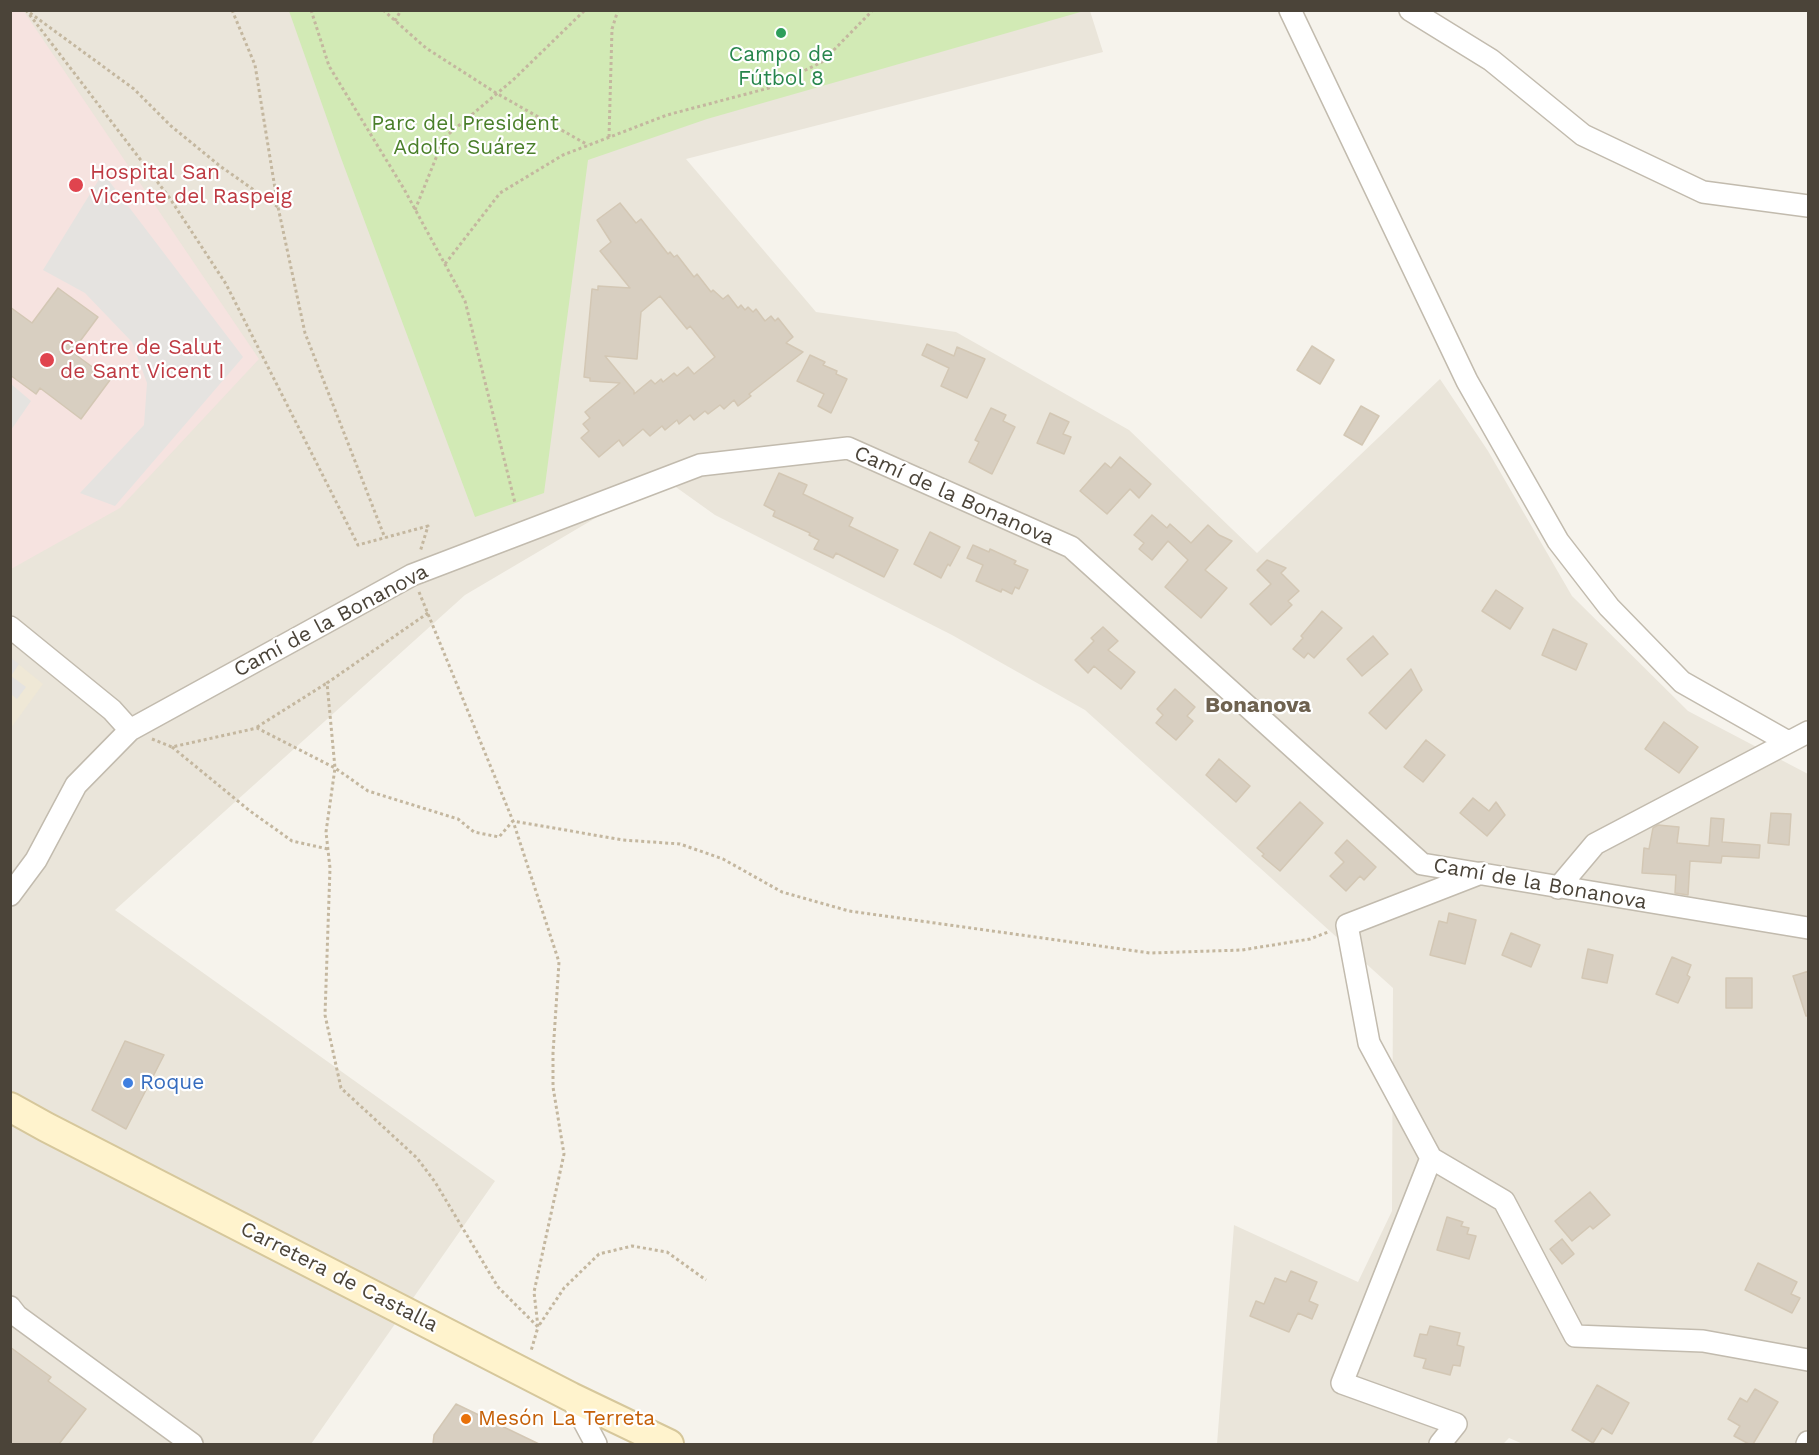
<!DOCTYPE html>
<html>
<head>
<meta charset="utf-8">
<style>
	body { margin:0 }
	#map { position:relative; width:1819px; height:1455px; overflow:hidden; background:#f6f3ec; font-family:"Work Sans",sans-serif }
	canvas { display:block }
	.frame { position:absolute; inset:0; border:12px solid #4b4439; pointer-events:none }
</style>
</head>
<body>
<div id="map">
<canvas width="1819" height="1455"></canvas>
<div class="frame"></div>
</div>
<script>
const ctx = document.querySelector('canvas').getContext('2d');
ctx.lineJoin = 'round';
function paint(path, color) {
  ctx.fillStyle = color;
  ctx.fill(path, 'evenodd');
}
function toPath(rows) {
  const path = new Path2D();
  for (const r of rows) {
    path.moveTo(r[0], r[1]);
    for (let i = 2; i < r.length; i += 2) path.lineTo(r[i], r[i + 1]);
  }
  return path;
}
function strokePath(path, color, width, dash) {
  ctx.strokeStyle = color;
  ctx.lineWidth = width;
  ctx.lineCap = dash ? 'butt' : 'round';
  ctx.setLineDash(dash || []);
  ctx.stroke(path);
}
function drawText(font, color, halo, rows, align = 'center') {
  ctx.font = font + ' "Work Sans",sans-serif';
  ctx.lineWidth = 4.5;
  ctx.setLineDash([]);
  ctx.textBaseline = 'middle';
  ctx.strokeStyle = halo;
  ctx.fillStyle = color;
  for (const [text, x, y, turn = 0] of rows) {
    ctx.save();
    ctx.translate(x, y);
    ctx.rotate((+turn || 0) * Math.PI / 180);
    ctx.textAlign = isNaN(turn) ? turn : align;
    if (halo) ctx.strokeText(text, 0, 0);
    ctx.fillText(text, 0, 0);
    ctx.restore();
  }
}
paint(toPath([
	[10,11,1090,11,1103,52,686,159,816,312,956,332,1129,430,1257,553,1440,379,1488,451,1572,596,1688,711,1808,774,1808,1444,1523,1444,1509,1438,1503,1444,1217,1444,1234,1225,1358,1282,1392,1211,1393,988,1085,710,952,635,715,515,673,485,604,513,465,595,115,910,495,1181,311,1444,11,1444]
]), '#eae5da');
paint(toPath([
	[11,658,43,684,11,728]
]), '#efe8d6');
paint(toPath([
	[23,10,259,359,120,508,11,569,10,11]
]), '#f6e3e0');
paint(toPath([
	[1084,11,707,119,588,160,544,493,475,517,341,158,289,11]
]), '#d2eab5');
paint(toPath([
	[103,173,243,357,115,506,80,493,144,425,147,383,132,342,85,293,43,270],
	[11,384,31,401,11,430],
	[11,658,19,664,11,676,26,687,17,699,11,694]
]), '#e5e3e0');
const building = toPath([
	[620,203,636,223,641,219,668,254,670,252,674,257,677,255,694,277,697,274,711,292,713,290,723,299,728,295,738,308,741,305,745,310,748,307,753,312,756,309,765,321,771,316,775,321,778,318,793,337,786,343,803,352,749,394,751,396,738,406,734,400,724,409,720,405,708,414,705,411,694,420,690,415,679,424,677,420,665,430,662,426,650,436,643,429,623,446,619,440,599,457,581,438,589,431,583,424,590,418,585,412,620,383,590,381,590,378,584,377,592,289,598,290,598,286,630,288,600,251,611,242,597,220,620,203],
	[660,296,687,329,690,326,715,357,694,374,688,367,677,376,674,373,663,382,661,379,655,384,651,380,634,394,634,391,605,356,637,359,641,312,660,296],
	[58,288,98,317,72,352,110,380,81,419,40,388,36,394,10,375,10,307,32,323,58,288],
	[927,344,954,356,957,347,985,359,967,398,941,386,949,368,922,355,927,344],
	[1312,346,1334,360,1320,384,1297,370,1312,346],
	[810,355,825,362,823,365,837,371,836,374,847,379,831,413,818,406,824,394,797,381,810,355],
	[1361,406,1379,416,1362,445,1344,435,1361,406],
	[991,408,1006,415,1003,421,1015,427,992,474,969,462,979,442,975,440,991,408],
	[1050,413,1069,422,1063,434,1071,437,1064,454,1037,443,1050,413],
	[1120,457,1151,484,1139,498,1130,489,1107,514,1080,491,1105,463,1111,468,1120,457],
	[779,473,807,485,803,494,853,518,849,526,898,550,884,577,836,553,833,558,814,549,819,540,809,535,810,533,773,516,775,511,764,505,779,473],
	[1152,515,1167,528,1170,524,1191,543,1208,525,1219,535,1232,541,1205,570,1227,588,1201,618,1165,587,1188,560,1168,541,1152,560,1139,549,1144,543,1134,535,1152,515],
	[930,532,960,547,950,566,948,564,941,578,914,564,930,532],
	[973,545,989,552,990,549,1016,561,1014,564,1028,570,1019,589,1015,587,1012,594,1002,589,1001,592,976,581,983,565,967,558,973,545],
	[1267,560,1286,568,1281,573,1299,591,1288,601,1292,605,1271,625,1250,604,1271,584,1257,570,1267,560],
	[1496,590,1523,608,1510,629,1482,611,1496,590],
	[1322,611,1342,628,1314,658,1308,653,1304,658,1293,649,1303,638,1301,636,1322,611],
	[1103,627,1118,641,1108,650,1135,672,1121,689,1094,666,1088,673,1075,660,1094,641,1091,638,1103,627],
	[1553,629,1587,644,1576,670,1542,655,1553,629],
	[1373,636,1388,654,1362,676,1347,659,1373,636],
	[1411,669,1422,690,1386,729,1369,713,1411,669],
	[1175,689,1195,707,1187,716,1193,721,1176,740,1156,723,1163,715,1157,709,1175,689],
	[1664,722,1698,747,1679,773,1645,749,1664,722],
	[1426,740,1445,755,1423,782,1404,767,1426,740],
	[1219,759,1250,786,1236,802,1206,775,1219,759],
	[1473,798,1489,811,1496,802,1505,815,1487,836,1460,813,1473,798],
	[1300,802,1323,823,1280,871,1262,856,1264,854,1257,848,1300,802],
	[1771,813,1791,814,1789,845,1768,843,1771,813],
	[1711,818,1724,819,1722,842,1760,845,1759,858,1722,856,1721,863,1690,861,1688,895,1675,893,1676,875,1642,873,1644,848,1649,849,1653,828,1658,825,1679,827,1677,843,1709,846,1711,818],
	[1347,840,1376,867,1364,880,1360,876,1346,891,1330,876,1344,862,1335,853,1347,840],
	[1449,913,1476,920,1465,964,1430,955,1439,921,1447,923,1449,913],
	[1511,933,1540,945,1531,967,1502,955,1511,933],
	[1588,949,1613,955,1607,983,1582,978,1588,949],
	[1672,957,1691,965,1687,975,1690,977,1678,1003,1656,994,1672,957],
	[1809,971,1809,1016,1806,1016,1793,976,1809,971],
	[1726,978,1752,978,1752,1008,1726,1008,1726,978],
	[125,1041,164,1055,126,1129,92,1110,125,1041],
	[1590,1192,1610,1215,1593,1229,1590,1226,1572,1241,1555,1221,1590,1192],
	[1447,1217,1463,1222,1461,1226,1469,1228,1467,1234,1476,1236,1469,1259,1437,1250,1447,1217],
	[1562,1239,1574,1254,1562,1264,1550,1249,1562,1239],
	[1758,1263,1797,1282,1791,1294,1800,1298,1792,1313,1745,1290,1758,1263],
	[1291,1271,1317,1282,1309,1301,1318,1305,1312,1319,1298,1313,1289,1332,1250,1316,1256,1301,1264,1304,1275,1278,1286,1282,1291,1271],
	[1430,1326,1460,1333,1457,1345,1464,1347,1460,1366,1453,1365,1450,1375,1423,1368,1426,1359,1414,1356,1420,1334,1427,1335,1430,1326],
	[10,1347,51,1377,48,1381,86,1409,59,1444,10,1444,10,1347],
	[1597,1385,1629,1403,1612,1434,1602,1428,1593,1443,1572,1430,1597,1385],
	[1755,1389,1778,1402,1753,1444,1749,1444,1734,1436,1740,1426,1728,1419,1740,1398,1747,1402,1755,1389],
	[456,1404,539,1444,433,1444,434,1435,456,1404]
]);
paint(building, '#d8cfc1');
strokePath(building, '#d3c7b4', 1.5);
const street = toPath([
	[1290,10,1467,381,1558,541,1609,607,1682,682,1788,742],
	[1410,10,1491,60,1583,135,1703,192,1808,206],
	[10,627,112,710,130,730],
	[1481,873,1347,925,1369,1043,1431,1158,1504,1201,1575,1336,1703,1341,1808,1360],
	[1558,888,1595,844,1808,732],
	[10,895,36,860,76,785,130,730,412,575,700,465,848,448,1071,547,1422,864,1808,928],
	[1431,1158,1342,1383,1456,1424,1440,1444],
	[10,1307,17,1316,192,1444],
	[571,1397,596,1444],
	[1807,1444,1808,1442]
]);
const secondary = toPath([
	[10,1107,46,1127,571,1397,669,1444]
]);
strokePath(street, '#c2bbae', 24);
strokePath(secondary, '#d6c79b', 32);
strokePath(toPath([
	[26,10,169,197,226,284,358,545,428,526,420,552],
	[232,10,255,65,278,207,305,333,385,538],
	[311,10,329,66,404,189,465,301,515,503],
	[383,10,426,48,496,93,588,145],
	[30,13,134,89,171,126,220,166,278,207],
	[395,21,401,10],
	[609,137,612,29,618,10],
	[415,210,444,138,513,80,585,10],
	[445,264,500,193,563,155,667,115,769,88,822,62,873,10],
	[419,592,513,821,559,962,553,1053,553,1087,564,1154,534,1292,538,1327,531,1351],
	[428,613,327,683,335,768,368,791,458,819,474,832,499,837,513,821,623,840,680,844,723,859,782,892,849,911,1150,953,1242,950,1310,939,1328,932],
	[257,727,327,683],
	[152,739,172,747,257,728,335,768,326,832,330,868,325,1015,341,1088,417,1158,435,1182,498,1287,538,1327,564,1288,599,1254,632,1246,667,1252,706,1280],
	[172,747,250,811,292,841,328,849]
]), '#c4b79f', 3, [3, 3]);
strokePath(street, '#fff', 21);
strokePath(secondary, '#fff3cd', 28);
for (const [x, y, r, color] of [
	[781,33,6,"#2e9e5b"],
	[76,185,8,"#e0444e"],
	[47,360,8,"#e0444e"],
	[128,1083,6,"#3f7fe0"],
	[466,1419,6,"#e8710a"]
]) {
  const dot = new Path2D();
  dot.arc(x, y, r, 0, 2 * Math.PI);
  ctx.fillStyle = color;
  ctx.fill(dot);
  strokePath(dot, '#fff', 2);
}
drawText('21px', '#27864d', '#fff', [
	["Campo de",781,55],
	["Fútbol 8",781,79]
]);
drawText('21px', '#4a7f2a', '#fff', [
	["Parc del President",465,124],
	["Adolfo Suárez",465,148]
]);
drawText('21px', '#be3a42', '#fff', [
	["Hospital San",90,173],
	["Vicente del Raspeig",90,197],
	["Centre de Salut",60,348],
	["de Sant Vicent I",60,372]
], 'left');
drawText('21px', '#4b4439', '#fff', [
	["Camí de la Bonanova",954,496,24],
	["Camí de la Bonanova",331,621,-28],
	["Camí de la Bonanova",1540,884,10],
	["Carretera de Castalla",339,1277,27]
]);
drawText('21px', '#366cbe', '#fff', [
	["Roque",140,1083]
], 'left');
drawText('21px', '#c56008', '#fff', [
	["Mesón La Terreta",478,1419]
], 'left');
drawText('bold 22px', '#6e6250', '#fff', [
	["Bonanova",1258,706]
]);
</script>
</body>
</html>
